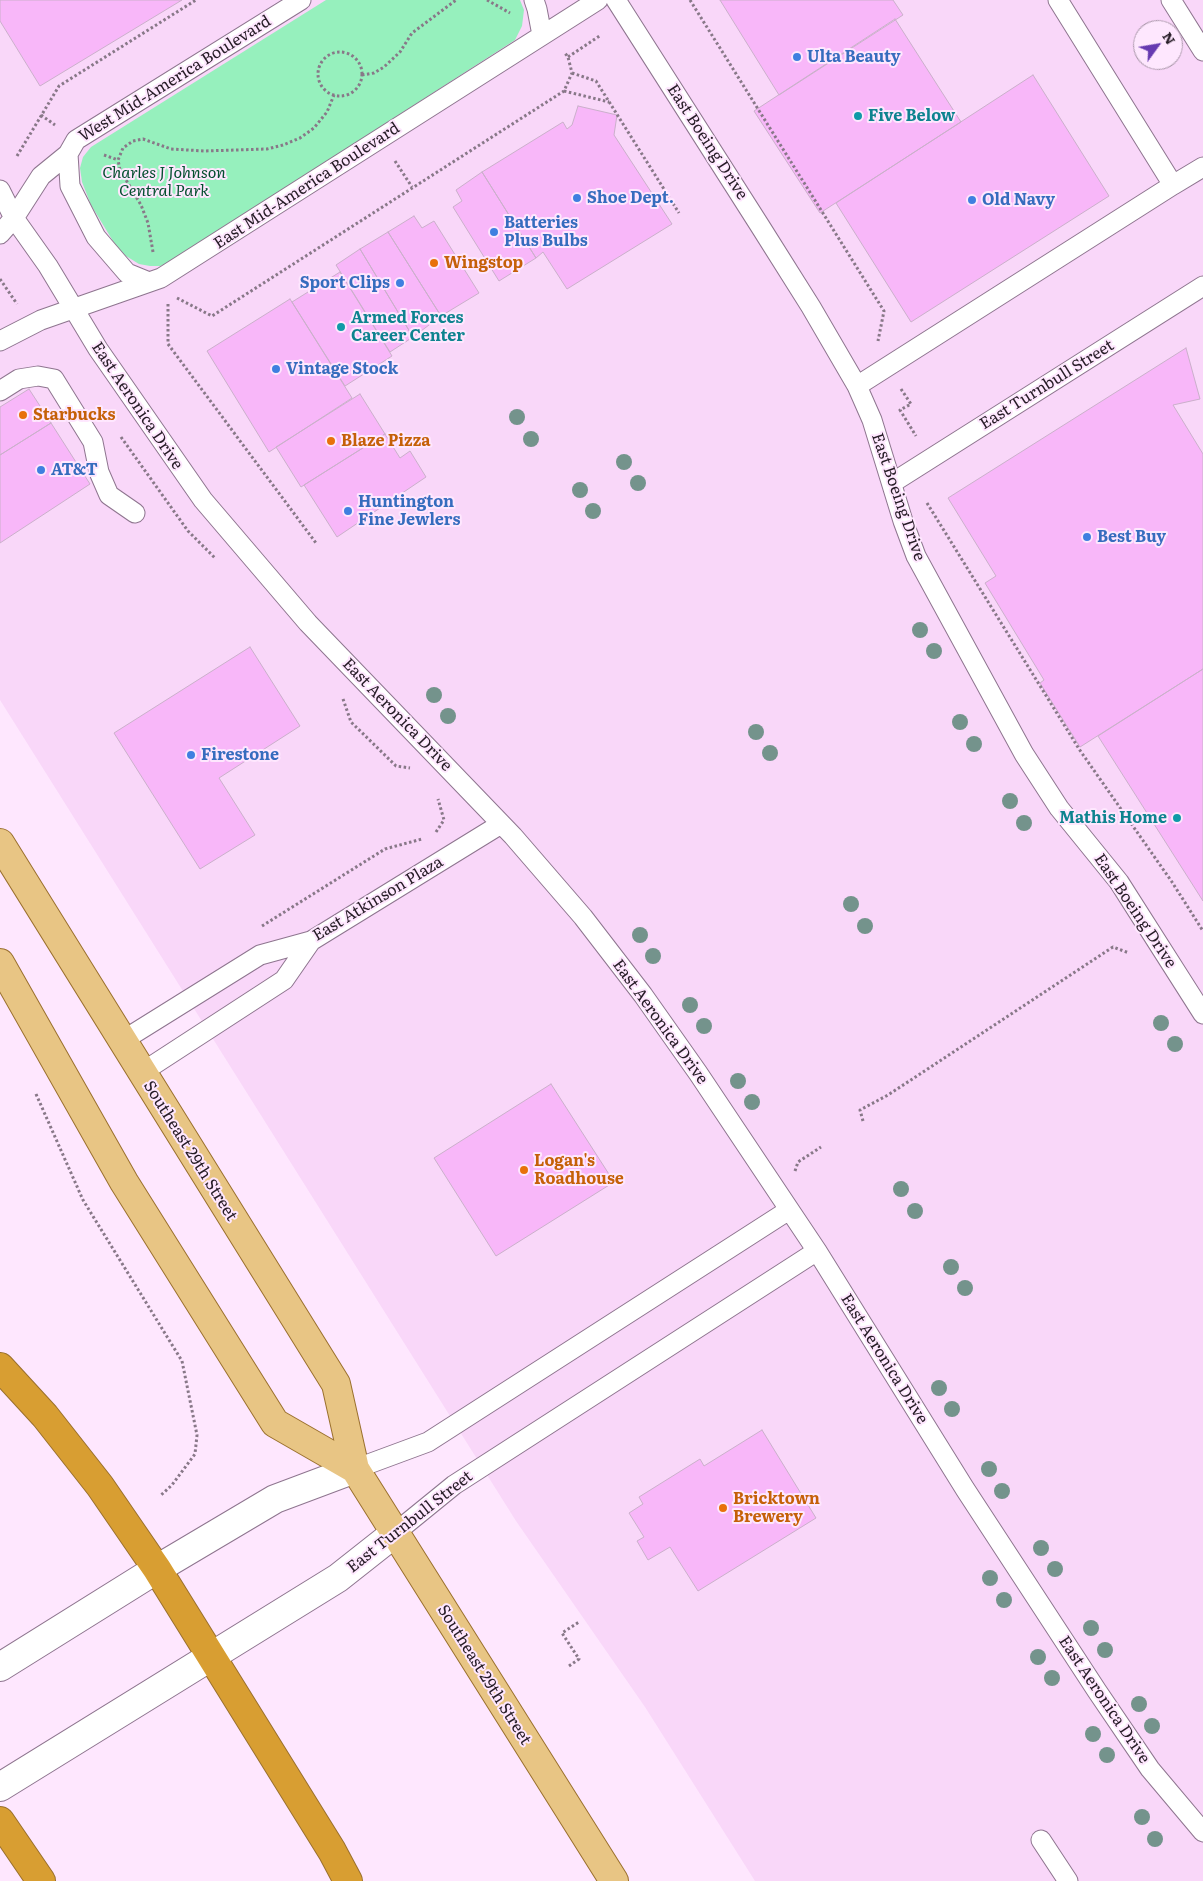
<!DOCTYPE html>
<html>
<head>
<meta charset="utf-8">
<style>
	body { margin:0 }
	#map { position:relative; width:1203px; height:1881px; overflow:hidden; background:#fee7fe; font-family:Literata,serif }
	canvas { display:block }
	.north { position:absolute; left:1133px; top:20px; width:50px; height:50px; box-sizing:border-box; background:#fee7fe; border:1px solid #a896a8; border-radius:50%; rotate:58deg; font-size:14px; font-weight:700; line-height:20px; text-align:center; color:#261c26 }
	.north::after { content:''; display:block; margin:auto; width:18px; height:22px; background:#663ab1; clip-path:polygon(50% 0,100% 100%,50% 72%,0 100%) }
</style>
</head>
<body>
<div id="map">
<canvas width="1203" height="1881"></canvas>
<div class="north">N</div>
</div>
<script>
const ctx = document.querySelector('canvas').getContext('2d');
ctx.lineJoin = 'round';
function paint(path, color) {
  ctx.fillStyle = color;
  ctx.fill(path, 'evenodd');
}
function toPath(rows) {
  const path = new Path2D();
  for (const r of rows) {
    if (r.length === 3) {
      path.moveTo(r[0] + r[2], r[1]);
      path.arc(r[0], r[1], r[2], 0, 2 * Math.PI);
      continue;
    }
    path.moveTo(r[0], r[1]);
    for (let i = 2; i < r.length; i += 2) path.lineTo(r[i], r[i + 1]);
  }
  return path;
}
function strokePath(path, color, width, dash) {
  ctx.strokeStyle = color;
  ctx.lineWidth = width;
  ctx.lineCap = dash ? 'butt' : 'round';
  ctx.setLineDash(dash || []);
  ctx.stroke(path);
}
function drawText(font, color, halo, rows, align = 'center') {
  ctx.font = font + ' Literata,serif';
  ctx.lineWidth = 4;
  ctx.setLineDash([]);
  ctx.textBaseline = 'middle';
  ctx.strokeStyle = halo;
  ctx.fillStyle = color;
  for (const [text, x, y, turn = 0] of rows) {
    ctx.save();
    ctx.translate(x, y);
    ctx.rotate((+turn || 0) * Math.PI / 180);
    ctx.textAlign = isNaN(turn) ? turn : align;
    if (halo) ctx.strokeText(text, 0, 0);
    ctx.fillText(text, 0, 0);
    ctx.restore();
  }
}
paint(toPath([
	[0,0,1203,0,1203,1881,755,1881,645,1707,516,1521,0,700],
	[1143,30,1173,30,1173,60,1143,60]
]), '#f9d7f9');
paint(toPath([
	[326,0,520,0,524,10,522,26,515,40,169,263,160,266,150,266,139,264,126,256,116,246,91,205,82,182,80,168,83,157,91,147]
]), '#96f0bd');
const building = toPath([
	[0,0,182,0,40,86,0,21,0,0],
	[720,0,893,0,903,15,779,95,720,0],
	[895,19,961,122,820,213,754,111,895,19],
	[1033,75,1109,196,911,322,836,203,1033,75],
	[578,106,617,115,614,135,672,224,567,289,543,252,536,258,482,172,563,122,567,129,572,125,578,106],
	[482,172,536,258,499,281,453,207,462,201,456,190,482,172],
	[414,216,422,228,434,221,479,293,441,316,388,232,414,216],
	[388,232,441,316,413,337,360,249,388,232],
	[360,249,413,337,390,352,336,265,360,249],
	[340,272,392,356,345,386,292,302,340,272],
	[290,299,352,398,269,452,207,351,290,299],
	[1186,348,1200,399,1173,405,1203,454,1203,669,1080,747,1040,683,1044,680,985,583,996,576,948,498,1186,348],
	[29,389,51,423,0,455,0,407,29,389],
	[360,394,385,434,301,487,276,447,360,394],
	[51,423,90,484,0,543,0,455,51,423],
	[385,434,400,458,410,451,426,477,337,537,304,485,385,434],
	[250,647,300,726,219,778,255,835,200,869,114,733,250,647],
	[1203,669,1203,901,1098,736,1203,669],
	[551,1084,614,1182,496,1256,434,1158,551,1084],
	[762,1430,816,1518,698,1591,670,1547,648,1560,637,1541,644,1537,629,1513,643,1504,639,1497,700,1459,704,1466,762,1430]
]);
paint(building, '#f8b7f9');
strokePath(building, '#cbb0cb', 1);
const service = toPath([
	[534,0,537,9,542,35],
	[616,0,760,226,811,307,857,386,872,420,903,521,916,556,1024,754,1059,808,1119,882,1203,1014],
	[1171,0,1203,51],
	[68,154,70,186,96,237,127,273,149,282],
	[1173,185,1203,167],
	[0,190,14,218,48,266,98,349,203,500,308,623,513,836,583,917,643,995,698,1073,817,1251,965,1489,1097,1691,1150,1769,1203,1832],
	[0,234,14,218,41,176,68,154,76,140,301,0],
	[0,341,41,320,161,278,598,0],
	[857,386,1173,185,1058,0],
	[0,391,19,379,38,376,54,379,93,442,99,472,109,495,135,513],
	[892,483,1203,286],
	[122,1041,260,955,311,941,501,824],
	[141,1073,284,980,311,941],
	[355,1469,428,1442,789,1210],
	[395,1533,454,1485,817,1251],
	[1041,1840,1068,1881]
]);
const tertiary = toPath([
	[0,1667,157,1569,275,1499,355,1469],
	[0,1787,338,1578,395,1533]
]);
const primary = toPath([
	[0,843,336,1384,355,1469,614,1881],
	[0,963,124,1182,275,1423,355,1469]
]);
const motorway = toPath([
	[0,1367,45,1416,100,1486,157,1569,332,1851,348,1881],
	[0,1821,41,1881]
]);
strokePath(service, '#8e758f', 21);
strokePath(tertiary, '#8e758f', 30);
strokePath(primary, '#9a702e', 30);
strokePath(motorway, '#9a702e', 30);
strokePath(toPath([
	[487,0,510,13],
	[690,0,884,311,878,341],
	[340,74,22],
	[568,57,601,35],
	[572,73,596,81,679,213],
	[362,75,374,73,384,67,400,52,412,33,456,0],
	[564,91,609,102],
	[41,115,55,125],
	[104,155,118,160],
	[17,156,59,86,196,0],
	[395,161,412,187],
	[153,252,148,223,141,205,120,170,118,160,123,148,133,141,143,139,171,149,204,151,267,149,283,145,300,138,314,128,327,112,334,95],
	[0,279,17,304],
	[177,298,212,316,564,91,572,73,568,57,564,52],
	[168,304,168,344,316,543],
	[901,389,911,404,900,410,916,436],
	[121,437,188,531,215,558],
	[927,503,1079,749,1172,882,1203,931],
	[343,699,351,722,396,766,410,768],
	[436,832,444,820,438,799],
	[262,926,385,849,422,839],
	[36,1094,83,1200,182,1361,197,1435,195,1454,172,1485,160,1496],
	[863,1121,860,1110,888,1095,1113,947,1129,953],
	[795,1171,798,1162,821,1147],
	[569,1666,579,1659,562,1633,579,1622]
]), '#887888', 3, [2.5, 2.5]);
strokePath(service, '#fff', 19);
strokePath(tertiary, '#fff', 28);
strokePath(primary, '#e8c584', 28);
strokePath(motorway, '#d89e32', 28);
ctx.fillStyle = '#74938c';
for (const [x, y] of [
	[517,417],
	[531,439],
	[624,462],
	[638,483],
	[580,490],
	[593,511],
	[920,630],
	[934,651],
	[434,695],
	[448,716],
	[960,722],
	[756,732],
	[974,744],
	[770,753],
	[1010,801],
	[1024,823],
	[851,904],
	[865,926],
	[640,935],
	[653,956],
	[690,1005],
	[1161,1023],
	[704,1026],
	[1175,1044],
	[738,1081],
	[752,1102],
	[901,1189],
	[915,1211],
	[951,1267],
	[965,1288],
	[939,1388],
	[952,1409],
	[989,1469],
	[1002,1491],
	[1041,1548],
	[1055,1569],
	[990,1578],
	[1004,1600],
	[1091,1628],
	[1105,1650],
	[1038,1657],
	[1052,1678],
	[1139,1704],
	[1152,1726],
	[1093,1734],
	[1107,1755],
	[1142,1817],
	[1155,1839]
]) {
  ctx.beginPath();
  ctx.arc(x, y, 8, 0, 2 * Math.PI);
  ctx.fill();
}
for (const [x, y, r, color] of [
	[797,57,5,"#3f7fe0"],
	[858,116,5,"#0f9aa8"],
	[577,198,5,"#3f7fe0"],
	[972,200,5,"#3f7fe0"],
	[494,232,5,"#3f7fe0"],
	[434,263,5,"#e8710a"],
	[400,283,5,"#3f7fe0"],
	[341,327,5,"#0f9aa8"],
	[276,369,5,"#3f7fe0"],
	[23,415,5,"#e8710a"],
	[331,441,5,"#e8710a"],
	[41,470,5,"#3f7fe0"],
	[348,511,5,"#3f7fe0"],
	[1087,537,5,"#3f7fe0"],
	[191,755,5,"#3f7fe0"],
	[1177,818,5,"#0f9aa8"],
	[524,1170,5,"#e8710a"],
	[723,1508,5,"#e8710a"]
]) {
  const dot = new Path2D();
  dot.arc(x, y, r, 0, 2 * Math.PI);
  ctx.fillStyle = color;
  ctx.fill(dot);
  strokePath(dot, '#fee7fe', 2);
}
drawText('bold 16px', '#366cbe', '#fee7fe', [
	["Ulta Beauty",807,57],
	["Shoe Dept.",587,198],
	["Old Navy",982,200],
	["Batteries",504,223],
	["Plus Bulbs",504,241],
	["Sport Clips",390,283,"right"],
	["Vintage Stock",286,369],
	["AT&T",51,470],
	["Huntington",358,502],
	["Fine Jewlers",358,520],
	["Best Buy",1097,537],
	["Firestone",201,755]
], 'left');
drawText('16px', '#261c26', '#fee7fe', [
	["West Mid-America Boulevard",175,79,-32],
	["East Boeing Drive",707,142,57],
	["East Mid-America Boulevard",307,186,-33],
	["East Turnbull Street",1047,385,-32],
	["East Aeronica Drive",137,406,56],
	["East Boeing Drive",898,497,71],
	["East Aeronica Drive",397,715,46],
	["East Atkinson Plaza",378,899,-31],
	["East Boeing Drive",1135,911,56],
	["East Aeronica Drive",660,1022,54],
	["Southeast 29th Street",190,1151,58],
	["East Aeronica Drive",884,1359,58],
	["East Turnbull Street",410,1522,-38],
	["Southeast 29th Street",484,1675,58],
	["East Aeronica Drive",1104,1700,56]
]);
drawText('bold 16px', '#0d838f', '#fee7fe', [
	["Five Below",868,116],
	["Armed Forces",351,318],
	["Career Center",351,336],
	["Mathis Home",1167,818,"right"]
], 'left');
drawText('italic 16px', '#044f2f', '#fee7fe', [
	["Charles J Johnson",164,173],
	["Central Park",164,191]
]);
drawText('bold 16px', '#c56008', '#fee7fe', [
	["Wingstop",444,263],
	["Starbucks",33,415],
	["Blaze Pizza",341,441],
	["Logan's",534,1161],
	["Roadhouse",534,1179],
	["Bricktown",733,1499],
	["Brewery",733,1517]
], 'left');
</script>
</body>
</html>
